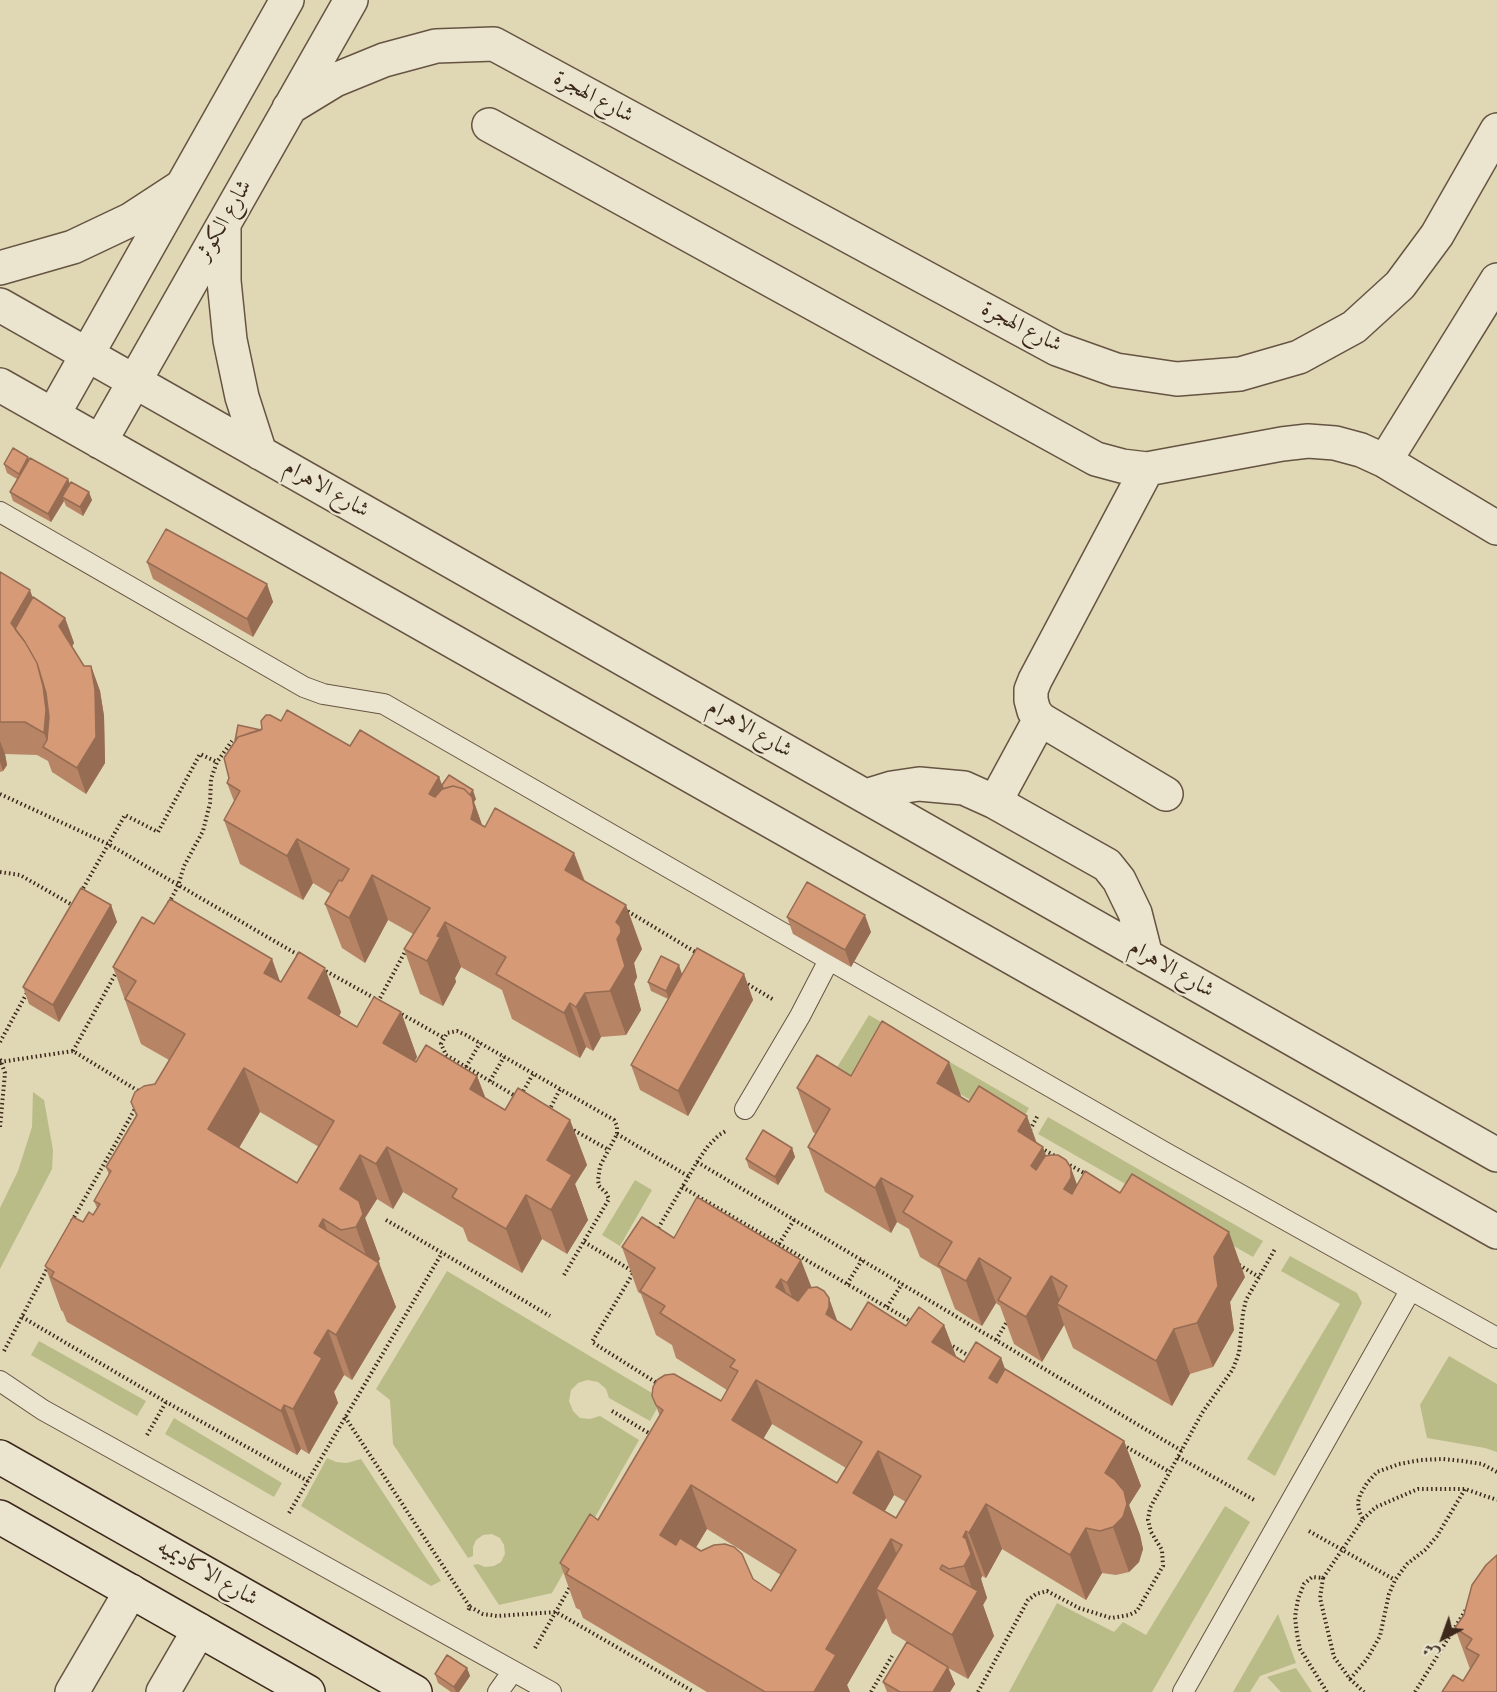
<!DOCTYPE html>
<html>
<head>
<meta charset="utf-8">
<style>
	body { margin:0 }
	#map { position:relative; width:1497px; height:1692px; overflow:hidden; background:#e0d7b5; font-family:"IM FELL Double Pica",Amiri,serif }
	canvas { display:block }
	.north { position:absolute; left:1413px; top:1608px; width:60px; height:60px; -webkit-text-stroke:4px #ebe5cf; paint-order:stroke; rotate:221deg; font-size:16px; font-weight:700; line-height:24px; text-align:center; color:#3c291c }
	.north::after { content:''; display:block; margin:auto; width:21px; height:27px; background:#3c291c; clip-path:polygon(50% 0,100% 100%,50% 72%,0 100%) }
</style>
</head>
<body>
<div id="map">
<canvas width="1497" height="1692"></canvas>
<div class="north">ش</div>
</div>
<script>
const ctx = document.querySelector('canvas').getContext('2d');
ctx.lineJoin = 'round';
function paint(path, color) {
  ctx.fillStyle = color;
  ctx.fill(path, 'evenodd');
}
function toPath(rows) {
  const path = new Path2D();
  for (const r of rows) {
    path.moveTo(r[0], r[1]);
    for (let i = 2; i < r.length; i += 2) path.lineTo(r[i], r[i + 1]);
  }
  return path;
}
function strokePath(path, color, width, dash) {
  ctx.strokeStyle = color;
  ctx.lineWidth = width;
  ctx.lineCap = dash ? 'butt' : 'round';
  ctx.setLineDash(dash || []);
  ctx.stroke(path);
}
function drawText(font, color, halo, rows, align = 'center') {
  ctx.font = font + ' "IM FELL Double Pica",Amiri,serif';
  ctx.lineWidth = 4.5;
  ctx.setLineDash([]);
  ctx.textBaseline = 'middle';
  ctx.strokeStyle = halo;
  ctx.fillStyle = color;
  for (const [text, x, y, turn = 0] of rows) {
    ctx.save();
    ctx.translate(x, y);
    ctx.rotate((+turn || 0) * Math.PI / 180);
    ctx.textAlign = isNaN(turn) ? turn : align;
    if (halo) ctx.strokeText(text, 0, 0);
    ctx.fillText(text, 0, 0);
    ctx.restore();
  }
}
paint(toPath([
	[869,1015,1029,1108,1018,1128,882,1048,853,1094,830,1079],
	[33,1092,44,1100,53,1150,52,1169,0,1269,0,1208,18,1171,32,1127],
	[1048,1117,1263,1241,1253,1257,1038,1134],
	[635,1180,652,1190,620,1246,602,1235],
	[1290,1256,1357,1293,1362,1303,1275,1476,1247,1459,1340,1304,1281,1271],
	[447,1271,662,1399,650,1421,609,1398,606,1389,598,1382,587,1380,578,1383,571,1390,569,1401,573,1411,580,1418,590,1419,600,1416,639,1440,552,1593,499,1605,473,1565,478,1564,485,1567,494,1566,501,1562,505,1554,504,1545,500,1538,492,1534,483,1535,476,1540,473,1547,473,1556,468,1558,393,1444,390,1400,376,1389],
	[39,1341,146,1401,137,1416,31,1355],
	[1449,1356,1497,1384,1497,1452,1485,1448,1427,1438,1420,1405],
	[174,1418,282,1483,274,1497,165,1434],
	[327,1458,336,1462,347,1463,361,1459,441,1581,431,1586,301,1506],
	[1225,1506,1250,1522,1152,1692,1009,1692,1057,1603,1114,1632,1123,1622,1146,1635],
	[1278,1614,1296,1663,1260,1676,1250,1692,1233,1692],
	[1296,1668,1312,1692,1281,1692,1267,1677]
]), '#babc88');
const lane = toPath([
	[0,512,304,687,323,694,384,704,1164,1152,1497,1338],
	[745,1109,800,1016,829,960],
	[0,1381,43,1410,551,1692],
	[498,1692,513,1671],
	[1183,1692,1410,1291]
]);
const street = toPath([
	[289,108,335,80,384,60,436,46,494,44,1057,349,1116,370,1177,379,1240,374,1299,357,1354,327,1400,285,1437,235,1497,130],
	[489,125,1096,459,1122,466,1147,469,1282,444,1308,441,1335,443,1361,450,1385,461,1497,528],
	[224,225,224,281,230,340,242,397,260,453],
	[0,268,73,247,130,220,179,188],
	[0,305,1497,1155],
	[0,385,1497,1232],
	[53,415,287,0],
	[100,442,351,0],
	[1385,461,1497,280],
	[1147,469,1035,680,1031,690,1031,700,1034,711,1040,719,1166,794],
	[866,796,892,788,919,784,964,788,995,802,1107,865,1119,880,1135,913,1146,956],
	[995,802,1040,719],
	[72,1692,131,1591],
	[163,1692,199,1630]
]);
const secondary = toPath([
	[0,1457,415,1692],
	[0,1517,308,1692]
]);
strokePath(lane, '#655442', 22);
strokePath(street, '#655442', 36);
strokePath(secondary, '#3c291c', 36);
strokePath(toPath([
	[0,794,108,844,300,956],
	[0,872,20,875,74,906],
	[81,892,125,815,158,832,200,754,217,762],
	[169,903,178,886,184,866,203,831,210,803,211,779,217,762,232,741],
	[624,909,697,953],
	[322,969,376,999],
	[744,982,774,1000],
	[378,1002,407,948],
	[398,1012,444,1038],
	[0,1042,28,991],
	[73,1051,117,971],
	[0,1059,5,1073,0,1127],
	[0,1062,73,1051,140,1092],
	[466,1067,480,1043],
	[490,1081,504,1057],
	[521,1095,533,1074],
	[517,1097,446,1055,441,1044,447,1033,457,1031,466,1035,614,1120,617,1126,617,1134,600,1166,598,1180,599,1186,606,1193,609,1199,564,1275],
	[549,1111,560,1089],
	[570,1128,609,1150],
	[1030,1130,1038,1115],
	[617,1134,688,1176],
	[1041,1148,1055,1156],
	[697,1162,1182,1451],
	[1066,1163,1086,1174],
	[682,1187,912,1322],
	[386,1220,550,1316],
	[72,1221,136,1107],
	[656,1232,697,1162,708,1146,719,1135,726,1131],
	[584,1242,634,1272],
	[779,1244,794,1220],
	[1239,1265,1259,1277],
	[635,1270,592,1342,660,1385],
	[847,1284,862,1260],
	[887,1307,902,1284],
	[22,1317,166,1402,308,1481],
	[996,1340,1008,1320],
	[949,1344,971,1357],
	[4,1351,48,1267],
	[612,1411,652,1435],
	[345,1417,470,1607,468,1611],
	[147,1435,166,1402],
	[1123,1445,1170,1472],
	[1178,1457,1256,1501],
	[289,1513,442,1253],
	[1363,1519,1376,1507,1418,1489,1465,1489,1497,1500],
	[1309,1531,1395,1580],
	[1323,1578,1320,1598,1334,1657,1350,1679,1364,1692],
	[470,1607,483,1614,497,1616,556,1612,694,1692],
	[535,1648,570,1587],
	[1350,1679,1367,1659,1380,1636,1389,1594,1395,1580,1407,1564,1425,1550,1437,1536,1465,1489],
	[871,1692,892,1656],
	[978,1692,1028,1600,1036,1594,1047,1591,1079,1608,1111,1618,1129,1615,1137,1611,1163,1566,1162,1550,1151,1532,1148,1520,1150,1508,1202,1413,1233,1369,1239,1353,1243,1313,1246,1300,1275,1249],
	[1327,1692,1300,1649,1297,1634,1295,1617,1298,1599,1304,1584,1312,1577,1323,1578,1363,1519,1359,1511,1358,1502,1360,1495,1367,1483,1377,1472,1399,1464,1421,1460,1443,1459,1463,1461,1482,1464,1497,1472],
	[1415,1692,1467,1608]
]), '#3c291c', 4, [1.5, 3]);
strokePath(lane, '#ebe5cf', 20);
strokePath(street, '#ebe5cf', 33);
strokePath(secondary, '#ebe5cf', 33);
paint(toPath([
	[28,457,29,459,68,479,70,484,92,500,83,516,66,506,64,501,51,522,13,501,10,492,17,479,7,473,4,464],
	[147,562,267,584,273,602,253,637,153,579],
	[0,572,33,597,65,618,74,643,72,646,84,666,91,666,100,691,104,716,105,763,86,794,52,772,48,761,37,755,5,754,7,765,3,771,0,772],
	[281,721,350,746,439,777,442,785,476,799,474,802,482,825,485,827,574,853,585,881,642,949,634,963,637,977,634,984,641,1010,626,1035,601,1037,593,1051,586,1047,580,1058,512,1019,502,990,461,967,455,978,456,982,443,1006,420,994,404,949,413,934,388,920,365,963,342,948,325,904,331,894,313,883,303,900,240,864,224,820,234,801,227,783,229,778,261,730],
	[111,905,117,922,59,1022,29,1004,23,987],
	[787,917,871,932,851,967,793,934],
	[154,924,272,959,280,982,341,1012,339,1017,357,1027,401,1012,417,1057,415,1061,477,1076,486,1099,505,1110,570,1120,587,1165,575,1184,588,1220,567,1254,542,1239,522,1273,468,1241,463,1228,403,1192,393,1209,377,1199,365,1218,380,1259,378,1262,379,1263,396,1307,352,1380,344,1375,334,1392,338,1403,309,1454,301,1449,297,1455,67,1322,63,1312,61,1310,45,1266,83,1222,93,1215,97,1208,94,1201,109,1175,106,1167,136,1116,131,1102,155,1084,169,1060,141,1044,113,967],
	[260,1112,319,1147,297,1183,239,1148],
	[682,974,744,974,753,1000,688,1116,640,1090,631,1065,668,999,651,991,648,982],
	[851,1076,962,1097,1037,1143,1046,1156,1077,1185,1245,1277,1230,1302,1234,1330,1213,1367,1190,1374,1172,1406,1073,1348,1064,1325,1042,1362,1014,1344,1000,1306,996,1303,982,1326,955,1309,940,1269,920,1257,909,1229,897,1222,891,1233,825,1192,808,1147,816,1134,813,1132,797,1088],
	[792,1148,795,1157,778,1185,749,1168,746,1159],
	[674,1238,811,1287,838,1322,851,1330,906,1326,944,1325,956,1357,964,1362,1001,1358,1005,1369,1124,1441,1141,1486,1129,1505,1140,1535,1143,1549,1139,1562,1129,1572,1116,1575,1102,1573,1086,1600,1002,1549,986,1578,982,1576,981,1579,987,1598,983,1605,994,1636,968,1679,948,1668,955,1684,950,1692,887,1692,883,1682,907,1642,892,1633,886,1618,847,1685,850,1692,707,1692,583,1618,580,1610,576,1608,560,1563,598,1520,660,1416,652,1396,721,1401,727,1390,676,1358,672,1345,656,1335,641,1294,638,1292,622,1247],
	[772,1424,846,1468,837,1483,763,1439],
	[894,1495,906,1502,896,1518,885,1511],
	[707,1529,781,1575,771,1591,753,1579,696,1548],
	[1464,1615,1497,1692,1463,1681,1470,1669,1455,1628],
	[467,1668,470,1676,459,1692,451,1692,438,1683,435,1674]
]), '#b88466');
paint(toPath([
	[28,457,31,466,22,482,19,474],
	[68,479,71,488,62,497,64,501,51,522,48,514],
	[89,492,92,500,83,516,80,507],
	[267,584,273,602,253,637,247,619],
	[30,590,42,623,27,648,11,623],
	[65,618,74,643,69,652,59,626],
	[91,666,100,691,104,716,105,763,86,794,77,768],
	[43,686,55,718,51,752,44,733],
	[0,741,5,754,7,765,3,771,0,762],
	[439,777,455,821,429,794],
	[473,790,476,799,474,802,488,842,488,863,465,803],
	[297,839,313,883,303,900,287,856],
	[574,853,590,898,565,870],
	[372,875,388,920,365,963,349,918],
	[111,905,117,922,59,1022,53,1005],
	[626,905,642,949,634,963,637,977,634,984,641,1010,626,1035,610,991,616,922],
	[865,915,871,932,851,967,845,950],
	[445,922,461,967,455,978,456,982,443,1006,427,961,437,936],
	[272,959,288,1004,264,973],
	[679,965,682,974,669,1000,666,991],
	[325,968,341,1012,324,1043,308,998],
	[744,974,753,1000,688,1116,678,1091],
	[585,993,601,1037,593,1051,576,1007],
	[570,1003,586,1047,580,1058,564,1013],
	[401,1012,417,1057,399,1088,383,1043],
	[949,1062,965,1107,937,1083],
	[244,1068,260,1112,224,1173,208,1129],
	[477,1076,494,1121,470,1089],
	[1027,1116,1040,1152,1043,1147,1059,1192,1047,1211,1018,1131],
	[570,1120,587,1165,575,1184,588,1220,567,1254,551,1210,547,1160],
	[387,1147,403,1192,393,1209,376,1164],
	[792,1148,795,1157,778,1185,775,1177],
	[360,1155,377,1199,365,1218,380,1259,372,1272,356,1227,340,1189],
	[1071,1168,1087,1212,1064,1189],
	[881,1178,897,1222,891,1233,875,1188],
	[526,1195,542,1239,522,1273,506,1229],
	[323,1219,339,1264,319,1226],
	[1229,1232,1245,1277,1230,1302,1234,1330,1213,1367,1197,1323,1214,1257],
	[979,1258,996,1303,982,1326,966,1281],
	[801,1260,818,1304,803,1328,787,1283],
	[379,1263,396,1307,352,1380,336,1335],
	[1051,1276,1062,1307,1057,1304,1064,1325,1042,1362,1026,1317],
	[781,1279,797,1324,776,1287],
	[829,1298,845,1342,826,1314],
	[944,1325,961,1369,932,1342],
	[1174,1329,1190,1374,1172,1406,1156,1361],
	[328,1330,344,1375,334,1392,338,1403,309,1454,293,1409,314,1353],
	[1001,1358,1017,1402,989,1378],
	[756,1380,772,1424,748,1465,732,1420],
	[284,1405,301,1449,297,1455,281,1411],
	[1124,1441,1141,1486,1129,1505,1140,1535,1143,1549,1139,1562,1129,1572,1113,1527,1105,1473],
	[878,1451,894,1495,869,1537,853,1493],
	[691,1485,707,1529,676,1579,660,1535],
	[986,1504,1002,1549,986,1578,969,1533],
	[1086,1528,1102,1573,1086,1600,1070,1555],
	[966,1531,982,1576,981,1579,987,1598,983,1605,994,1636,968,1679,952,1635,975,1597,964,1566,963,1537],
	[891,1539,907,1583,876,1589,886,1618,847,1685,850,1692,814,1692,826,1649],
	[948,1667,955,1684,950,1692,933,1692],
	[467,1668,470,1676,459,1692,456,1692,454,1687]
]), '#966c53');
const building = toPath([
	[13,448,28,457,19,474,4,464,13,448],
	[30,458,68,479,48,514,10,492,30,458],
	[71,482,89,492,80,507,62,497,71,482],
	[166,529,267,584,247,619,147,562,166,529],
	[0,572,30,590,11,623,25,642,37,663,43,686,46,710,44,733,25,722,0,722,0,572],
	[33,597,65,618,59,626,84,666,91,666,95,690,96,737,77,768,43,747,47,740,49,717,46,693,37,663,25,642,15,629,33,597],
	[287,710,350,746,360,730,439,777,429,794,435,797,442,789,453,786,464,789,472,797,474,808,471,819,485,827,495,808,574,853,565,870,626,905,616,922,620,926,621,932,617,939,625,966,610,991,585,993,576,1007,570,1003,564,1013,496,974,506,957,445,922,437,936,440,937,427,961,404,949,430,908,372,875,349,918,325,904,339,880,342,881,349,869,297,839,287,856,224,820,240,791,227,783,229,778,224,758,238,737,262,729,261,721,266,715,270,715,281,721,287,710],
	[238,725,261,730,238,737,235,741,238,725],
	[449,775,473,790,470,795,464,789,453,786,443,789,442,785,449,775],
	[807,882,865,915,845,950,787,917,807,882],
	[81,888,111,905,53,1005,23,987,81,888],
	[170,899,272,959,264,973,281,982,299,952,325,968,308,998,357,1027,374,997,401,1012,383,1043,416,1062,426,1045,477,1076,470,1089,505,1110,518,1088,570,1120,547,1160,572,1175,551,1210,526,1195,506,1229,452,1197,457,1189,387,1147,376,1164,360,1155,340,1189,359,1201,363,1214,356,1227,341,1230,323,1219,319,1226,379,1263,336,1335,328,1330,314,1353,322,1358,293,1409,284,1405,281,1411,51,1277,54,1272,45,1266,73,1217,83,1222,89,1212,93,1215,100,1204,94,1201,111,1171,106,1167,137,1115,131,1102,135,1092,144,1086,155,1084,185,1034,125,999,136,981,113,967,142,917,154,924,170,899],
	[244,1068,334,1121,297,1183,208,1129,244,1068],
	[697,948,744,974,678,1091,631,1065,697,948],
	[661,956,679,965,666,991,648,982,661,956],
	[882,1021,949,1062,937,1083,969,1102,979,1086,1027,1116,1018,1131,1043,1147,1031,1166,1036,1170,1045,1156,1051,1155,1058,1155,1066,1160,1071,1168,1071,1178,1064,1189,1072,1194,1085,1171,1120,1193,1132,1174,1229,1232,1214,1257,1218,1286,1197,1323,1174,1329,1156,1361,1057,1304,1067,1286,1051,1276,1026,1317,998,1300,1011,1278,979,1258,966,1281,938,1265,952,1242,903,1212,913,1196,881,1178,875,1188,808,1147,830,1109,797,1088,817,1055,851,1076,882,1021],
	[763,1130,792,1148,775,1177,746,1159,763,1130],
	[697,1197,801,1260,787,1283,781,1279,776,1287,798,1301,808,1288,817,1287,824,1291,829,1298,829,1307,826,1314,851,1330,868,1302,906,1326,919,1307,944,1325,932,1342,964,1362,976,1342,1001,1358,989,1378,997,1383,1005,1369,1124,1441,1105,1473,1115,1480,1124,1491,1127,1504,1123,1517,1113,1527,1100,1531,1086,1528,1070,1555,986,1504,969,1533,966,1531,963,1537,966,1539,971,1554,964,1566,949,1569,942,1565,940,1569,978,1591,952,1635,876,1589,902,1545,891,1539,826,1649,836,1655,814,1692,765,1692,566,1574,569,1569,560,1563,590,1514,598,1520,663,1410,656,1405,652,1396,653,1387,657,1380,665,1375,674,1374,721,1401,738,1371,730,1367,735,1360,660,1313,665,1306,640,1291,655,1268,622,1247,642,1217,674,1238,697,1197],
	[756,1380,862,1442,837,1483,732,1420,756,1380],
	[878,1451,921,1476,896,1518,853,1493,878,1451],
	[691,1485,796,1550,771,1591,753,1579,742,1554,734,1547,725,1544,714,1545,701,1551,680,1538,676,1545,660,1535,691,1485],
	[1497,1555,1497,1692,1442,1692,1453,1675,1463,1681,1479,1655,1466,1648,1472,1639,1455,1628,1464,1615,1472,1585,1486,1565,1497,1555],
	[907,1642,948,1667,933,1692,900,1692,883,1682,907,1642],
	[447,1655,467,1668,454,1687,435,1674,447,1655]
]);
paint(building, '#d69a77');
strokePath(building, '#966c53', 1.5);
drawText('22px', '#3c291c', '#ebe5cf', [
	["شارع الهجرة",593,98,28],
	["شارع الكوثر",225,221,-60],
	["شارع الهجرة",1021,328,27],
	["شارع الاهرام",326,490,30],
	["شارع الاهرام",749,730,30],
	["شارع الاهرام",1171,970,30],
	["شارع الاكاديميه",207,1574,30]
]);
</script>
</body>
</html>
